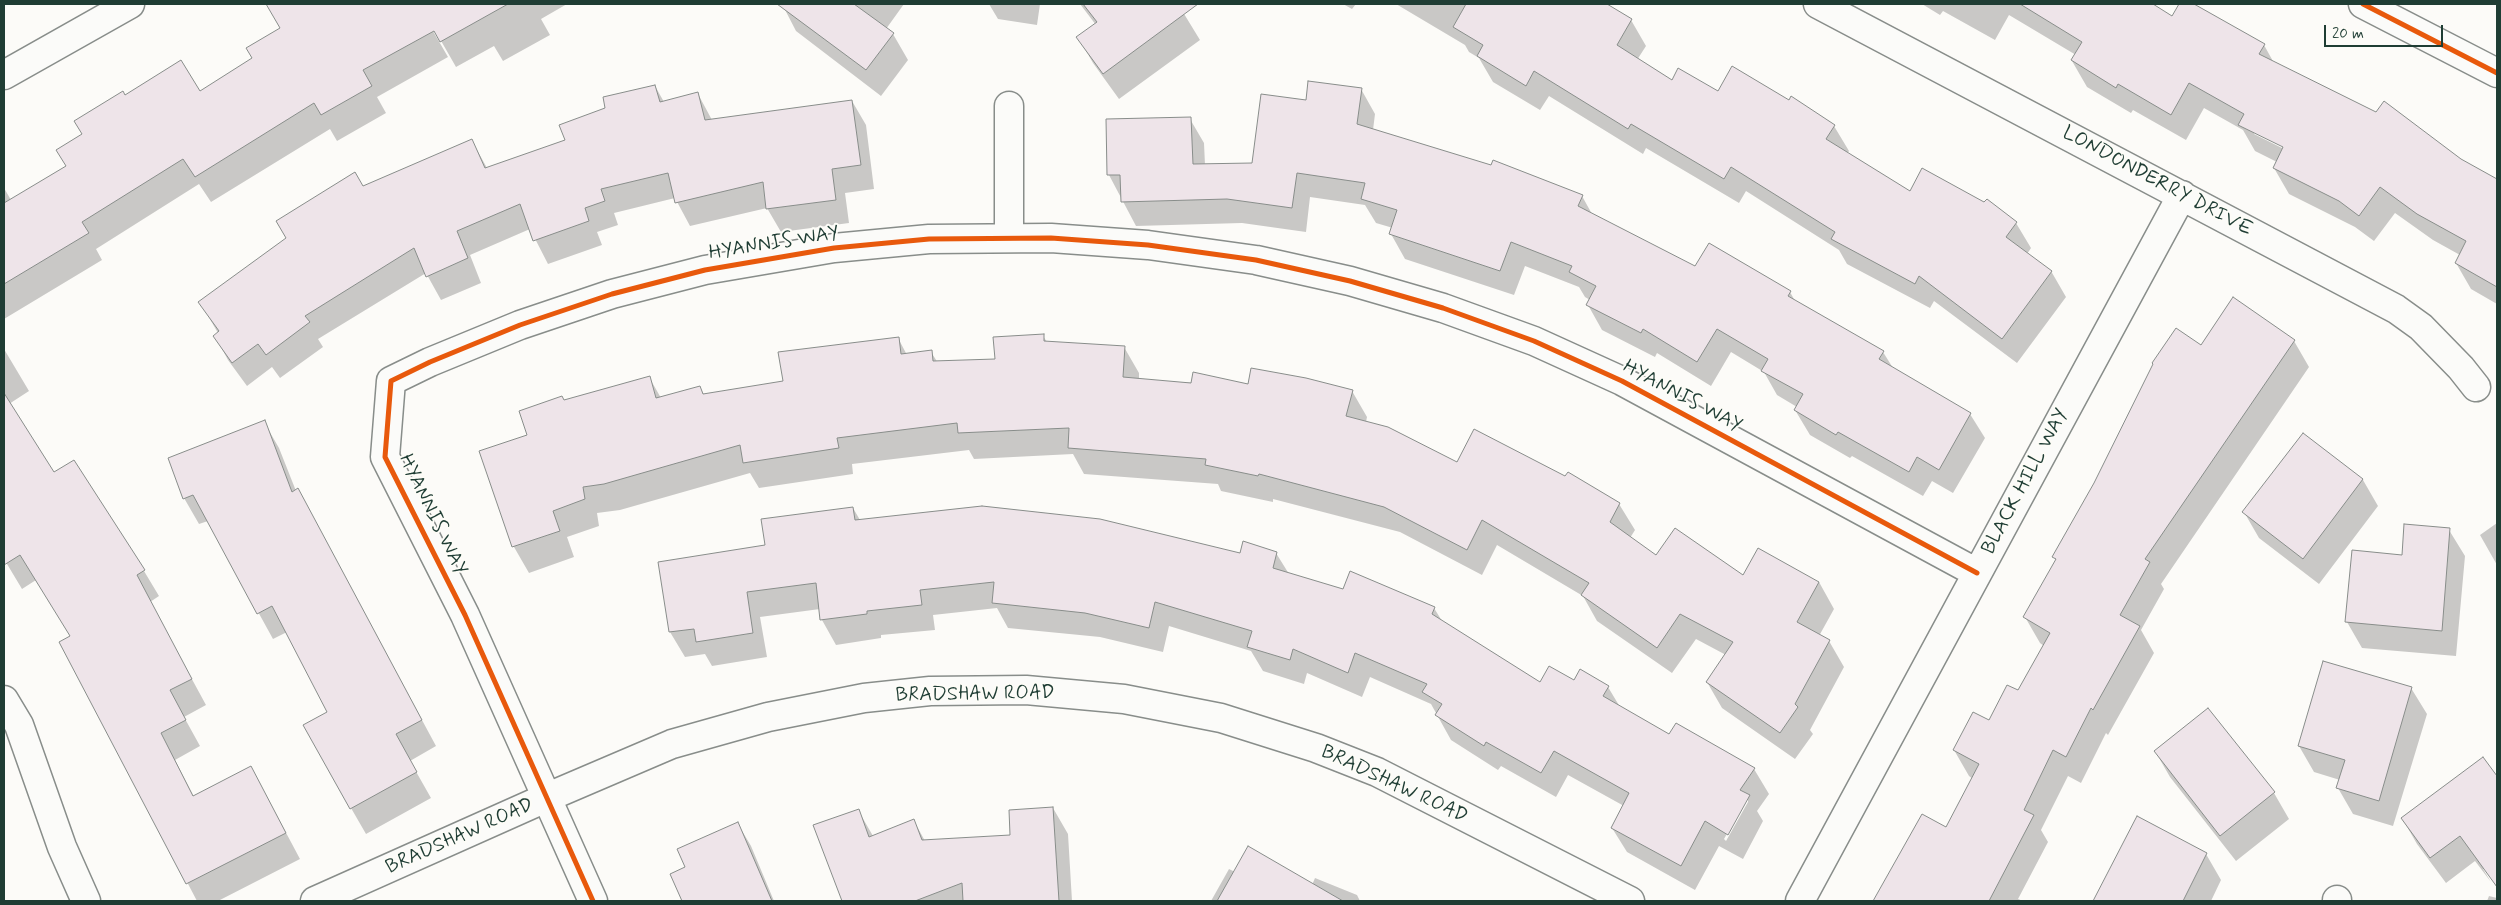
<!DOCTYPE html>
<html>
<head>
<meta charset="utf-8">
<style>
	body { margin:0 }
	#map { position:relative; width:2501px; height:905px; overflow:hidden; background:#fcfbf8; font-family:Mynerve,sans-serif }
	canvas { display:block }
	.frame { position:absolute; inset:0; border:5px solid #1f3d34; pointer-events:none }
	.scale { position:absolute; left:2324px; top:25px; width:119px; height:22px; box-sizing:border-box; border:2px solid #1f3d34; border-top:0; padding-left:6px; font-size:15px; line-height:18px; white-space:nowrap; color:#1f3d34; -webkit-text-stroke:4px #fdfcf7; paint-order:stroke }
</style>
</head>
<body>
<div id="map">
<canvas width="2501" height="905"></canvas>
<div class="frame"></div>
<div class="scale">20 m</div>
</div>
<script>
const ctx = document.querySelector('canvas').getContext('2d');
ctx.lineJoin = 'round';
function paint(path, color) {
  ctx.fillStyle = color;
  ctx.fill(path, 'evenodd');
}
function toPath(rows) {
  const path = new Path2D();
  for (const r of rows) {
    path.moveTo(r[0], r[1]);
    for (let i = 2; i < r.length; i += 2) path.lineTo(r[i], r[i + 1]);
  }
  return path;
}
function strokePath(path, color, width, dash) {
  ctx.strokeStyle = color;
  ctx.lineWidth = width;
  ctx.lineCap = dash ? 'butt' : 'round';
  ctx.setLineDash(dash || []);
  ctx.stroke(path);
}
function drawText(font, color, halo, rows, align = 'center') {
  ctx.font = font + ' Mynerve,sans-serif';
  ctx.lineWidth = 4;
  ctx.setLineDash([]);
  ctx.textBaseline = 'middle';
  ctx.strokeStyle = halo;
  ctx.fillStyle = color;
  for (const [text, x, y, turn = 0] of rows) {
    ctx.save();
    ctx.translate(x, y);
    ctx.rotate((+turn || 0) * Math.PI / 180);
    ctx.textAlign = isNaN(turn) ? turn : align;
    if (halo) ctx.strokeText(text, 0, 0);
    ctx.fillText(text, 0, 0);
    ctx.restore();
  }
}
paint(toPath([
	[278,4,567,4,541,19,550,35,503,61,494,46,456,67,432,25,430,26,448,57,377,97,386,113,337,141,330,129,211,202,199,184,96,249,102,260,4,319,4,188,11,200,67,167,83,135,125,96,199,93,254,59,282,29,270,8],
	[782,4,904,4,886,29,893,34,908,60,881,96,796,31],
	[989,4,1040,4,1037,25,998,19],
	[1080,4,1178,4,1200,40,1119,99,1093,63,1078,37,1096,25],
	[1343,4,1356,4,1352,9],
	[1396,4,1605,4,1631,20,1646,46,1637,60,1672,81,1834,126,1849,151,1847,154,1910,193,2016,223,2031,248,2027,254,2051,271,2066,297,2017,363,1934,301,1930,308,1847,264,1839,250,1746,191,1739,203,1646,148,1643,154,1549,96,1540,110,1493,82,1479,58,1469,52,1465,45],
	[1922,4,2151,4,2173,18,2180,4,2192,4,2264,45,2274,63,2497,181,2497,304,2471,289,2456,263,2460,255,2433,240,2395,213,2374,241,2355,227,2289,194,2274,168,2277,162,2255,151,2243,130,2204,108,2186,140,2133,110,2131,113,2087,87,2072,61,2076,55,2009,15,1995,40,1943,11,1940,15],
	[2254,131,2289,148,2288,151,2254,134],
	[655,86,664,102,698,94,712,120,852,101,866,125,874,189,845,193,849,223,781,232,767,208,690,226,675,198,614,213,618,225,597,232,602,245,548,264,530,229,470,255,481,283,441,300,426,273,318,339,323,347,280,378,272,367,247,386,228,360,215,336,218,333,200,302,363,187,472,141,487,168,567,140,607,109],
	[1361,89,1375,114,1373,130,1582,196,1592,214,1696,268,1790,292,1795,301,1883,352,1893,368,1970,414,1985,438,1953,493,1932,481,1923,496,1852,456,1850,458,1810,435,1795,410,1797,407,1777,395,1764,372,1731,352,1711,386,1657,353,1655,357,1602,330,1588,305,1590,300,1585,297,1579,287,1525,266,1514,295,1405,259,1391,234,1393,228,1376,223,1365,205,1310,197,1306,232,1242,223,1136,226,1109,175,1190,119,1204,143,1205,165,1253,164,1307,102],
	[2234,299,2294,341,2309,367,2161,584,2164,589,2141,630,2154,653,2108,735,2106,733,2081,783,2068,776,2041,830,2048,842,2018,899,2023,901,1874,901,1922,816,1947,829,1973,779,1969,776,1954,750,1989,722,2018,692,2044,646,2040,643,2025,617,2056,561,2054,557],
	[1043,336,1047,342,1124,347,1139,373,1139,380,1352,391,1367,417,1366,422,1457,464,1566,478,1568,474,1619,504,1635,530,1630,538,1656,556,1743,577,1819,582,1834,609,1819,636,1829,641,1844,667,1810,730,1813,734,1795,759,1722,708,1707,682,1726,655,1696,639,1672,673,1597,621,1583,596,1497,545,1482,575,1400,532,1273,499,1273,502,1221,491,1218,484,1084,474,1073,454,974,459,969,450,852,464,853,474,759,488,750,473,620,510,597,513,599,526,567,537,574,557,529,573,514,547,481,452,528,435,564,402,649,377,661,398,700,387,704,395,784,382,898,338,907,355,931,352,938,363,996,360],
	[4,349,29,391,9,404,54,474,144,571,159,596,150,602,206,705,184,717,200,746,175,760,194,797,251,767,300,859,218,901,197,901,61,642,71,637,36,580,22,589,4,559],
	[264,422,279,448,296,491,312,516,436,746,410,761,431,798,366,834,351,808,329,713,287,632,273,639,208,521,199,524,184,498],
	[2303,435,2363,480,2378,506,2319,584,2259,538,2244,512],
	[853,508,860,520,1241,554,1276,553,1289,574,1343,591,1434,608,1442,621,1541,684,1574,682,1608,687,1620,707,1669,735,1676,725,1754,769,1769,794,1757,811,1763,821,1743,859,1719,846,1695,890,1627,852,1612,828,1624,806,1568,775,1556,797,1501,766,1498,770,1451,740,1431,704,1370,677,1362,697,1307,673,1304,684,1263,671,1251,651,1169,626,1163,652,1100,637,1008,628,997,608,933,615,935,630,881,635,881,638,836,645,822,620,820,609,760,617,767,657,712,666,705,654,685,657,670,632,659,564,766,546],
	[1748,797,1748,802,1726,841,1724,839],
	[2497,523,2497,565,2480,535],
	[2449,530,2465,556,2456,656,2362,648,2347,622,2403,556],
	[2411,688,2427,714,2393,826,2353,814,2338,788,2340,780,2314,772,2299,746],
	[2208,710,2274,793,2289,819,2236,861,2170,777,2155,751],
	[2483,759,2497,779,2497,888,2485,867,2483,869,2491,882,2475,861,2446,883,2417,844,2402,818],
	[1053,808,1068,834,1072,901,843,901,815,826,858,810,873,836,914,821,925,841,1012,836],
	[2138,818,2206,854,2221,880,2211,901,2095,901],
	[738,824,751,846,774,901,682,901,671,874,687,868],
	[1229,869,1235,872,1312,885,1315,878,1357,895,1360,901,1211,901],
	[2489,896,2497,898,2497,901,2487,901]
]), '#0003');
const building = toPath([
	[266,4,508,4,440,42,434,31,363,70,372,86,321,115,314,103,195,177,183,159,82,222,89,233,4,284,4,203,66,166,56,150,82,134,74,121,123,91,125,95,181,60,200,91,252,58,246,48,280,28,266,4],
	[777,4,854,4,894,33,866,70,777,4],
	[1083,4,1198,4,1103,74,1076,37,1097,22,1083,4],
	[1466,4,1607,4,1632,19,1617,45,1672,80,1678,68,1718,91,1732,66,1789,100,1791,96,1835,125,1826,139,1910,191,1922,168,1984,202,1987,199,2017,222,2006,237,2052,271,2002,339,1919,276,1915,284,1831,239,1835,232,1731,167,1724,179,1631,124,1628,129,1534,71,1526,86,1477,56,1483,45,1453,27,1466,4],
	[2020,4,2153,4,2172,16,2179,4,2194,4,2265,44,2259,54,2376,112,2384,101,2461,159,2497,179,2497,287,2455,263,2466,241,2417,214,2380,187,2359,216,2339,201,2273,168,2283,147,2238,125,2244,114,2189,83,2171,115,2118,84,2116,88,2071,60,2082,42,2020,4],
	[1308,81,1362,88,1357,124,1491,165,1493,160,1583,195,1578,206,1695,266,1709,243,1791,291,1788,296,1884,351,1879,359,1971,413,1939,470,1917,457,1909,472,1838,432,1836,435,1794,410,1803,394,1761,371,1768,359,1717,329,1697,362,1643,329,1641,333,1586,305,1596,286,1569,272,1572,266,1511,242,1500,271,1389,234,1397,210,1361,199,1365,183,1297,173,1292,208,1227,199,1121,202,1120,175,1107,175,1106,119,1191,117,1193,164,1252,163,1261,94,1306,100,1308,81],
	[655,85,660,102,698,92,705,120,852,100,861,165,832,169,836,200,766,209,763,182,675,203,668,173,601,189,605,201,585,208,589,221,533,241,520,204,457,231,468,258,426,277,414,248,305,316,310,322,266,355,258,344,232,363,213,336,219,331,198,302,286,238,276,221,355,172,363,186,472,139,485,168,565,140,559,125,605,108,603,97,655,85],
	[2233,297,2295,340,2145,559,2150,562,2120,615,2140,626,2093,710,2091,708,2066,757,2053,750,2024,810,2034,815,1989,901,1873,901,1922,814,1946,827,1979,764,1953,750,1973,712,1989,720,2007,685,2018,690,2050,633,2023,617,2056,559,2052,557,2094,483,2153,364,2152,363,2176,328,2201,345,2233,297],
	[1044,334,1044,341,1125,346,1123,377,1191,383,1193,372,1248,384,1251,368,1306,378,1353,390,1346,416,1388,427,1457,462,1474,429,1565,476,1568,472,1620,503,1610,522,1656,555,1675,528,1743,575,1758,548,1819,582,1797,622,1830,640,1795,704,1798,707,1780,733,1706,682,1733,642,1680,614,1657,648,1581,595,1589,583,1482,520,1467,550,1384,507,1259,474,1258,476,1205,465,1206,459,1068,448,1069,428,958,433,957,423,837,438,839,448,743,463,740,445,604,484,583,487,585,499,553,511,560,531,512,547,479,451,527,435,519,411,562,396,564,400,650,376,656,398,700,386,703,394,783,381,778,352,899,337,901,354,932,350,933,361,995,359,993,337,1044,334],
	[4,393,54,472,74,460,145,570,137,575,192,679,170,690,186,720,161,733,193,796,251,766,286,833,186,884,59,642,70,636,20,555,4,565,4,393],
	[265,420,292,492,298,488,422,720,396,734,417,772,350,809,303,725,327,712,272,606,257,614,193,495,183,499,168,458,265,420],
	[2303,433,2363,479,2303,559,2242,512,2303,433],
	[982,506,1100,519,1240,553,1243,541,1277,552,1273,568,1343,589,1350,571,1435,607,1432,614,1540,682,1549,666,1574,680,1580,669,1609,686,1603,696,1669,734,1676,723,1755,768,1740,790,1750,795,1728,835,1705,821,1681,866,1611,828,1629,793,1554,751,1541,773,1486,742,1484,746,1435,715,1442,704,1422,692,1427,684,1355,653,1348,673,1293,649,1290,660,1247,647,1252,631,1155,602,1149,628,1085,613,992,603,994,582,920,590,922,605,867,611,867,614,820,620,816,583,747,592,753,633,696,642,694,629,669,632,658,562,765,545,761,519,853,507,855,520,982,506],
	[2404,524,2450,528,2442,631,2345,622,2352,550,2402,555,2404,524],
	[2323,661,2412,687,2379,801,2336,788,2345,760,2298,746,2323,661],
	[2208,708,2275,792,2220,836,2154,751,2208,708],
	[2483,757,2497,776,2497,887,2460,836,2430,858,2401,818,2483,757],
	[1053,807,1059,901,963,901,962,883,915,901,842,901,813,825,859,809,869,837,914,819,922,840,1010,835,1009,810,1053,807],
	[2137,816,2207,853,2183,901,2093,901,2137,816],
	[738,822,772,901,682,901,670,874,685,867,677,849,738,822],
	[1248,846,1343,901,1217,901,1248,846]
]);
paint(building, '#eee4e9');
strokePath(building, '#888d8a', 1);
const minor = toPath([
	[1818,4,2396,309,2421,327,2461,368,2476,387],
	[4,75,130,4],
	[1009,106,1009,238],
	[4,700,19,725,62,847,86,901],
	[2337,900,2337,901],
	[593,901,465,615,385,457,391,381,430,362,520,325,612,294,705,270,834,248,929,239,1051,238,1148,245,1256,260,1350,281,1443,308,1534,341,1622,381,1977,573],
	[1800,901,2182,195]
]);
const tertiary = toPath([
	[315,901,548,797,672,744,768,717,864,698,930,691,1026,690,1124,699,1221,718,1316,748,1377,772,1630,901]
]);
const secondary = toPath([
	[2363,4,2497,73]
]);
strokePath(minor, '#888d8a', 31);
strokePath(tertiary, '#888d8a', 31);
strokePath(secondary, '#888d8a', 31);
strokePath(minor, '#fbfbf9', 28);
strokePath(tertiary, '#fbfbf9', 28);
strokePath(secondary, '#fbfbf9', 28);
strokePath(toPath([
	[2363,4,2497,73],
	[593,901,465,615,385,457,391,381,430,362,520,325,612,294,705,270,834,248,929,239,1051,238,1148,245,1256,260,1350,281,1443,308,1534,341,1622,381,1977,573]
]), '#e8590c', 5);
drawText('20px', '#1f3d34', '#fdfcf7', [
	["LONDONDERRY DRIVE",2157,182,28],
	["HYANNIS WAY",774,244,-9],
	["HYANNIS WAY",1682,397,28],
	["BLACK HILL WAY",2026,482,-62],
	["HYANNIS WAY",432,515,64],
	["BRADSHAW ROAD",975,695,-1],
	["BRADSHAW ROAD",1394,785,25],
	["BRADSHAW ROAD",460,837,-24]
]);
</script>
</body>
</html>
